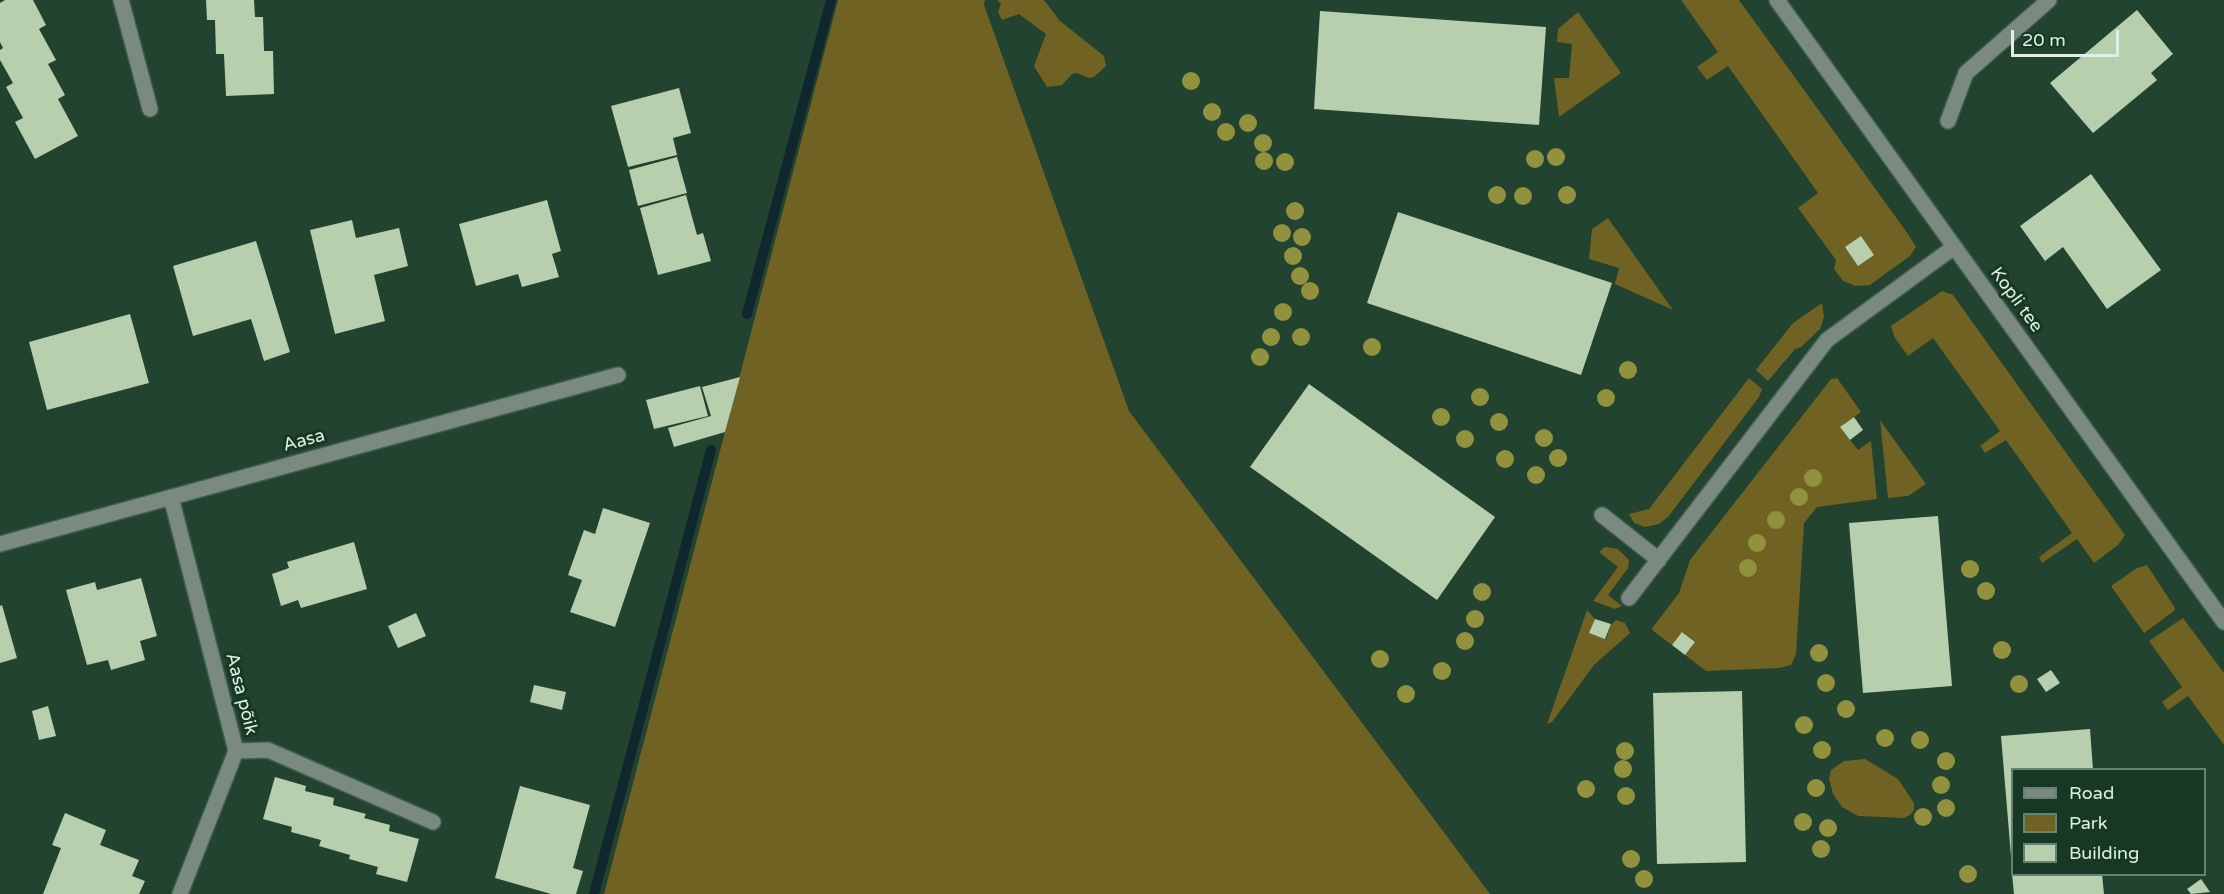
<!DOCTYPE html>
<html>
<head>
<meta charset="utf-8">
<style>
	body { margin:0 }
	#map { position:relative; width:2224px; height:894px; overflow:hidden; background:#21432f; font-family:"Varela Round",sans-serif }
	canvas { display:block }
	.legend { position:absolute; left:2011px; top:768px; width:195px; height:108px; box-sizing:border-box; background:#173825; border:2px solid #668271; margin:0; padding:8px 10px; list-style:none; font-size:18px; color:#ddf0e3 }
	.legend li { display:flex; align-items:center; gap:12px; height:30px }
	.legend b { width:30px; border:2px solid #668271 }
	.scale { position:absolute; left:2011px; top:30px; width:108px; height:27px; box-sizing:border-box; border:3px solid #ddf0e3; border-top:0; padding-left:8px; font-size:18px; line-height:21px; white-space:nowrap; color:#ddf0e3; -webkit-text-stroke:4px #173825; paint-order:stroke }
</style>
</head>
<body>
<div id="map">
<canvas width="2224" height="894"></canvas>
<ul class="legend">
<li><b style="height:8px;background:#7b8a80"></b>Road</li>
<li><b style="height:16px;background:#706223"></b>Park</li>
<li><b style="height:16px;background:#b8cfae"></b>Building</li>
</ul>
<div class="scale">20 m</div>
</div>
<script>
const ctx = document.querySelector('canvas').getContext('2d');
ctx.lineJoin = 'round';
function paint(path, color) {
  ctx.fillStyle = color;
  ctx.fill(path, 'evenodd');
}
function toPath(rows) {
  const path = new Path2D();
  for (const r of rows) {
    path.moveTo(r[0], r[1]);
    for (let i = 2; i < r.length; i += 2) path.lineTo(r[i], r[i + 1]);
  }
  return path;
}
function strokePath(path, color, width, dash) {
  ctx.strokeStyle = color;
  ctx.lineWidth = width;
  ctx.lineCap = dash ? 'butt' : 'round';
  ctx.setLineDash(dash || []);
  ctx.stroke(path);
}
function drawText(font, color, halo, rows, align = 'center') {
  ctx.font = font + ' "Varela Round",sans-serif';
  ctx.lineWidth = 6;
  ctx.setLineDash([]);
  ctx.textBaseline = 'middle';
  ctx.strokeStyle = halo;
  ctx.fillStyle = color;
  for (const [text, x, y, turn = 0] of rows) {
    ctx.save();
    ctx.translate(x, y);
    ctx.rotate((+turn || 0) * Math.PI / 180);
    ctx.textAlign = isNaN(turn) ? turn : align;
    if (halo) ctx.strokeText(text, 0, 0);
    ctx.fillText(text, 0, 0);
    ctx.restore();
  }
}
paint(toPath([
	[838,0,985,0,984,5,1129,411,1490,894,604,894],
	[997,0,1044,0,1060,21,1104,56,1106,66,1094,77,1089,78,1077,73,1072,74,1062,85,1047,87,1034,66,1046,34,1019,14,1002,20,998,12,1001,4],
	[1681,0,1739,0,1908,234,1916,247,1910,256,1870,285,1856,286,1843,281,1834,269,1836,260,1798,208,1818,193,1728,66,1707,80,1697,67,1718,52],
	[1578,12,1621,73,1559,117,1554,78,1569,78,1572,44,1557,42,1558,29],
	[1608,218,1673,310,1615,284,1619,268,1589,259,1592,229],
	[1942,291,1953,295,2125,535,2118,545,2094,563,2077,539,2042,563,2039,557,2072,533,2006,440,1985,453,1980,446,2000,431,1933,338,1908,356,1895,338,1891,326],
	[1822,303,1824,317,1820,329,1801,347,1795,349,1768,381,1756,370,1793,323],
	[1749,378,1762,389,1759,397,1668,517,1659,524,1645,527,1634,523,1629,514,1649,509],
	[1837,378,1861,412,1840,427,1858,450,1871,441,1877,499,1817,507,1804,523,1796,654,1791,665,1779,668,1706,671,1685,655,1695,642,1683,632,1672,645,1652,630,1653,627,1679,593,1690,560,1831,379],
	[1880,420,1926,484,1908,496,1888,498],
	[1605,547,1618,549,1629,560,1628,568,1608,595,1622,606,1615,609,1593,601,1618,567,1599,552],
	[2147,565,2175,608,2174,611,2144,633,2111,586,2137,568],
	[1587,610,1595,619,1590,633,1606,639,1611,625,1616,620,1625,623,1630,633,1594,665,1552,722,1547,724],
	[2183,618,2224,673,2224,745,2188,696,2168,710,2162,702,2182,687,2149,641],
	[1865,759,1898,779,1914,803,1914,810,1910,815,1904,818,1858,816,1842,807,1833,794,1829,779,1831,770,1844,761]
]), '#706223');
strokePath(toPath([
	[747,314,831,0],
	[594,894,711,450]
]), '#0f272d', 10);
paint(toPath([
	[5,0,33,0,46,25,39,29,56,60,48,64,65,95,58,99,78,136,35,159,15,122,23,118,6,87,13,83,0,60,0,50,3,48,0,42,0,3],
	[206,0,254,0,255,17,263,17,264,51,273,51,274,94,226,96,224,54,216,54,215,20,207,20],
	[2137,10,2173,54,2151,73,2157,80,2093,133,2050,83],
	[1320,11,1546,27,1539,125,1314,109],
	[679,88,691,133,673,138,677,155,628,167,611,106],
	[677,157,687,193,638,206,629,170],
	[2091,174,2161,270,2107,309,2063,247,2045,261,2020,226],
	[686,195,697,235,703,233,711,261,658,275,640,208],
	[547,200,561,251,552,254,559,277,522,287,518,274,476,286,459,224],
	[1398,212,1612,283,1581,375,1367,303],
	[352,220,356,238,399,228,408,266,374,275,385,321,335,334,310,230],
	[1861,236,1874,255,1858,266,1845,247],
	[256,241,290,352,264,361,251,319,193,336,173,266],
	[130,314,149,383,47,410,29,342],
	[740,377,725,432,674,447,668,428,711,416,702,387],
	[1309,384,1495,517,1437,600,1250,467],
	[700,386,708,416,654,429,646,400],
	[1854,417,1863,430,1850,440,1840,427],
	[603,508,650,523,615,627,570,612,582,580,568,575,584,530,595,534],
	[1938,516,1952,686,1863,693,1849,523],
	[354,542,367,589,301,608,298,600,281,606,272,574,289,568,287,562],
	[141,578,157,636,140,641,145,660,111,670,108,660,87,665,66,590,95,582,97,590],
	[2,605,17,658,0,663,0,606],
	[416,613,426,636,398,648,388,626],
	[1595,619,1611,624,1605,639,1589,633],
	[1682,632,1695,642,1685,655,1672,645],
	[2051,670,2060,683,2046,692,2037,679],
	[534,685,566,692,562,710,530,702],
	[1742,691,1746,862,1657,864,1653,693],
	[48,706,56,736,39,740,32,711],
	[2090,729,2093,770,2012,770,2011,856,2001,736],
	[275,777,306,786,305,791,334,798,333,805,366,814,364,818,390,825,389,831,419,839,407,882,376,874,378,867,349,859,350,855,319,846,321,840,291,832,292,827,263,819],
	[520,786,590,805,573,868,583,871,576,894,551,894,495,878],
	[65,813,106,830,100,845,139,860,132,876,145,881,139,894,43,894,61,848,52,845],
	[2012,874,2102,874,2104,894,2014,894],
	[2201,879,2210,892,2191,894,2187,889]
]), '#b8cfae');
const minor = toPath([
	[121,0,150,109],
	[1777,0,2224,622],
	[1948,121,1966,73,2049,0],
	[171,497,236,751,180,894],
	[1602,515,1659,560],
	[0,544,618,375],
	[1629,598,1827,340,1954,247],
	[236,751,268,750,433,822]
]);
strokePath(minor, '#3f5f4c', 18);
strokePath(minor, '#7b8a80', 15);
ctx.fillStyle = '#92913e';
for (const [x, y] of [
	[1191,81],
	[1212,112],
	[1248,123],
	[1226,132],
	[1263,143],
	[1556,157],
	[1535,159],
	[1264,161],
	[1285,162],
	[1497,195],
	[1567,195],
	[1523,196],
	[1295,211],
	[1282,233],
	[1302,237],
	[1293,256],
	[1300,276],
	[1310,291],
	[1283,312],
	[1271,337],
	[1301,337],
	[1372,347],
	[1260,357],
	[1628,370],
	[1480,397],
	[1606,398],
	[1441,417],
	[1499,422],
	[1544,438],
	[1465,439],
	[1558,458],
	[1505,459],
	[1536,475],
	[1813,478],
	[1799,497],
	[1776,520],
	[1757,543],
	[1748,568],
	[1970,569],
	[1986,591],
	[1482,592],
	[1475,619],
	[1465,641],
	[2002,650],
	[1819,653],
	[1380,659],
	[1442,671],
	[1826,683],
	[2019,684],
	[1406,694],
	[1846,709],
	[1804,725],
	[1885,738],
	[1920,740],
	[1822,750],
	[1625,751],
	[1946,761],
	[1623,769],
	[1941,785],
	[1816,788],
	[1586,789],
	[1626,796],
	[1946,808],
	[1923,817],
	[1803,822],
	[1828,828],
	[1821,849],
	[1631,859],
	[1968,874],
	[1644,879]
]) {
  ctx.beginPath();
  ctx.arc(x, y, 9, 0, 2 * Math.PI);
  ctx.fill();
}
drawText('18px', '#ddf0e3', '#173825', [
	["Kopli tee",2016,300,54],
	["Aasa",304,441,-15],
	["Aasa põik",241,694,76]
]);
</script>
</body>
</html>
